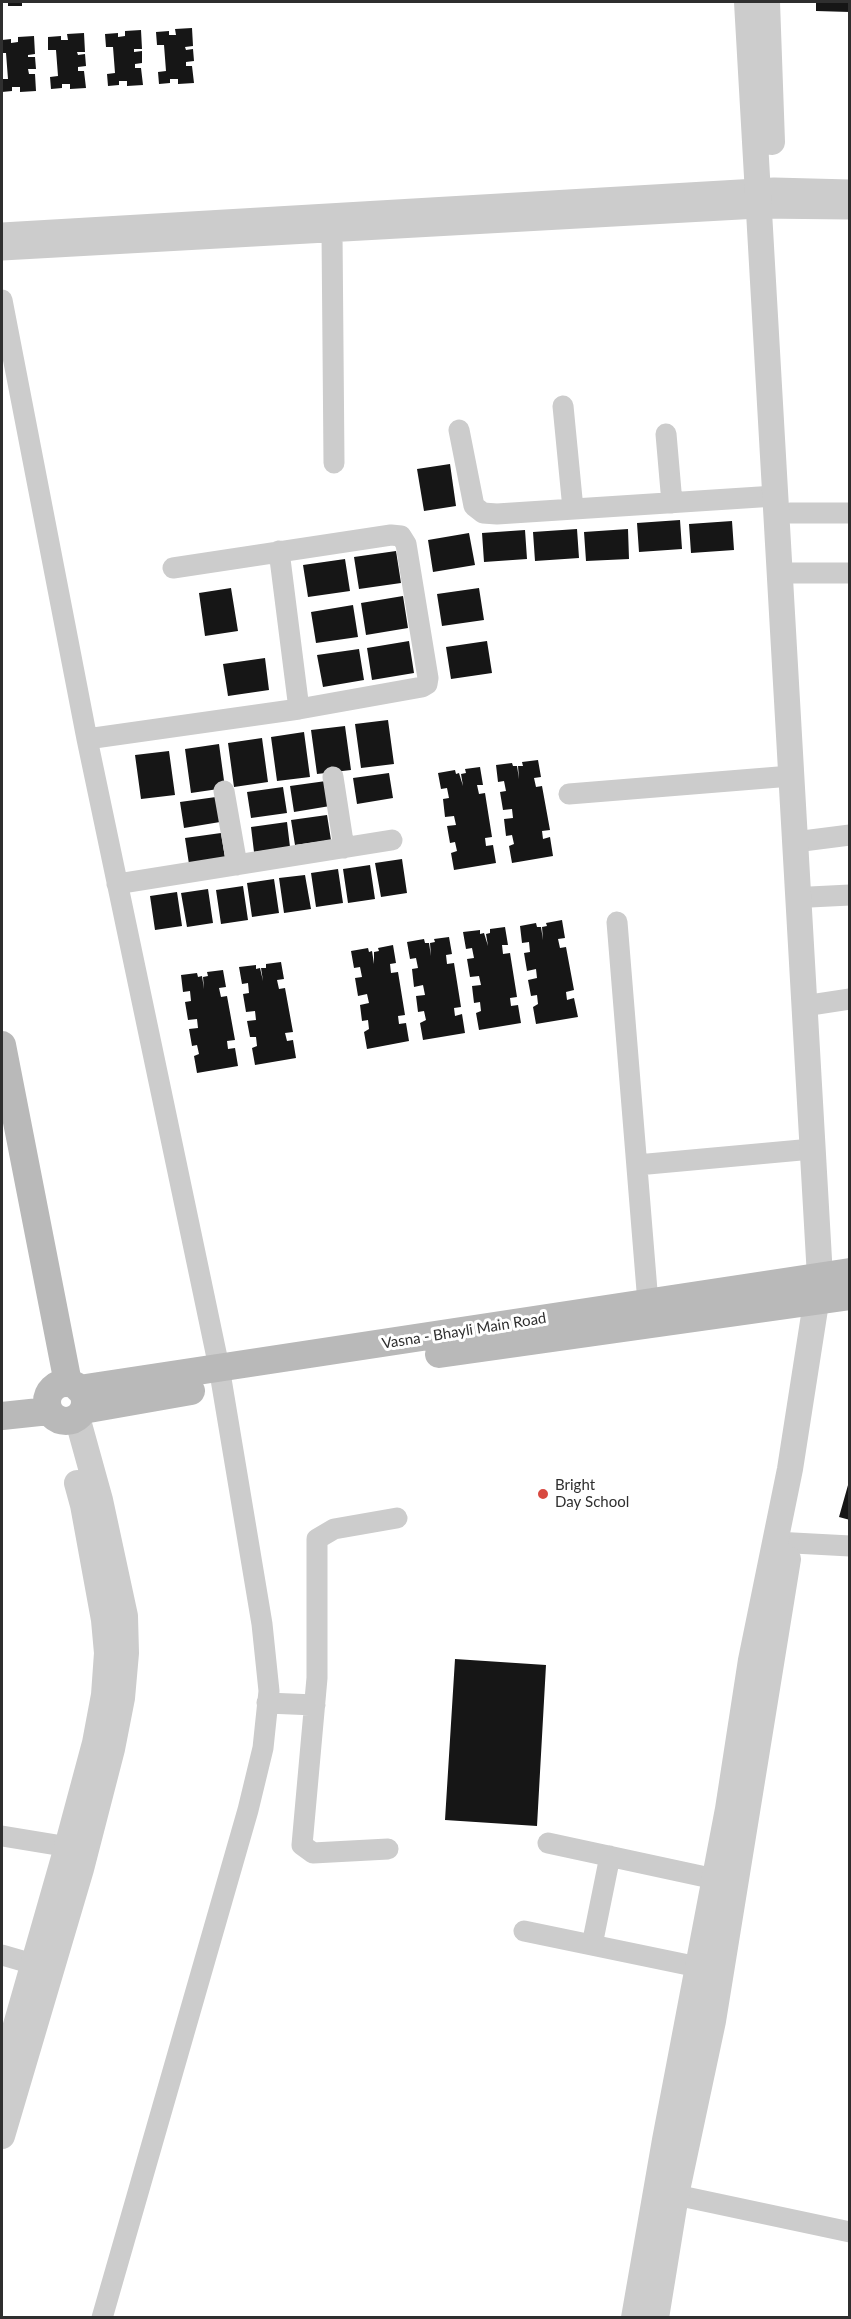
<!DOCTYPE html>
<html>
<head>
<meta charset="utf-8">
<style>
	body { margin:0 }
	#map { position:relative; width:851px; height:2319px; overflow:hidden; background:#fff; font-family:Lato,sans-serif }
	canvas { display:block }
	.frame { position:absolute; inset:0; border:3px solid #2f2f2f; pointer-events:none }
</style>
</head>
<body>
<div id="map">
<canvas width="851" height="2319"></canvas>
<div class="frame"></div>
</div>
<script>
const ctx = document.querySelector('canvas').getContext('2d');
ctx.lineJoin = 'round';
function paint(path, color) {
  ctx.fillStyle = color;
  ctx.fill(path, 'evenodd');
}
function toPath(rows) {
  const path = new Path2D();
  for (const r of rows) {
    if (r.length === 3) {
      path.moveTo(r[0] + r[2], r[1]);
      path.arc(r[0], r[1], r[2], 0, 2 * Math.PI);
      continue;
    }
    path.moveTo(r[0], r[1]);
    for (let i = 2; i < r.length; i += 2) path.lineTo(r[i], r[i + 1]);
  }
  return path;
}
function strokePath(path, color, width, dash) {
  ctx.strokeStyle = color;
  ctx.lineWidth = width;
  ctx.lineCap = dash ? 'butt' : 'round';
  ctx.setLineDash(dash || []);
  ctx.stroke(path);
}
function drawText(font, color, halo, rows, align = 'center') {
  ctx.font = font + ' Lato,sans-serif';
  ctx.lineWidth = 6;
  ctx.setLineDash([]);
  ctx.textBaseline = 'middle';
  ctx.strokeStyle = halo;
  ctx.fillStyle = color;
  for (const [text, x, y, turn = 0] of rows) {
    ctx.save();
    ctx.translate(x, y);
    ctx.rotate((+turn || 0) * Math.PI / 180);
    ctx.textAlign = isNaN(turn) ? turn : align;
    if (halo) ctx.strokeText(text, 0, 0);
    ctx.fillText(text, 0, 0);
    ctx.restore();
  }
}
paint(toPath([
	[8,2,22,2,22,6,8,6],
	[816,2,850,2,850,12,816,11],
	[192,28,193,46,185,47,186,50,193,49,194,61,186,62,186,66,192,66,194,83,178,84,178,79,170,79,170,83,159,84,158,72,166,71,164,45,157,45,156,32,169,31,169,35,176,35,175,29],
	[141,30,142,49,134,49,134,52,142,51,142,63,135,64,135,68,141,68,143,85,127,86,127,81,119,81,119,85,108,86,107,74,115,73,113,47,106,47,105,34,118,33,118,37,125,36,125,31],
	[84,33,85,52,77,52,78,55,85,54,86,66,78,67,78,71,84,71,86,88,70,89,70,84,62,84,62,88,51,89,50,77,58,76,56,50,48,50,48,37,61,36,61,40,68,40,67,34],
	[34,36,35,54,28,55,28,57,35,57,36,69,28,69,29,74,35,74,36,91,20,92,20,87,12,87,12,91,2,92,2,79,8,79,6,53,2,53,2,40,11,39,11,43,18,42,18,37],
	[450,464,456,506,424,511,417,469],
	[680,520,682,549,639,552,637,523],
	[732,521,734,550,691,553,689,524],
	[577,529,579,558,535,561,533,532],
	[628,529,629,559,586,561,584,532],
	[525,530,527,559,484,562,482,533],
	[469,533,475,565,433,572,428,540],
	[396,551,401,583,359,589,354,557],
	[345,559,350,591,308,597,303,565],
	[231,588,238,631,205,636,199,593],
	[479,588,484,620,442,626,437,594],
	[403,596,408,628,366,635,361,603],
	[353,605,358,637,316,643,311,612],
	[409,641,414,673,372,680,367,648],
	[487,641,492,673,451,679,446,647],
	[359,649,364,680,323,687,317,655],
	[265,658,269,690,228,696,223,664],
	[388,720,394,764,361,768,355,724],
	[345,726,351,770,317,774,311,730],
	[304,732,310,777,277,781,271,737],
	[262,738,268,782,234,787,228,743],
	[219,744,225,788,191,793,185,749],
	[169,751,175,795,141,799,135,755],
	[538,760,541,777,534,778,536,787,542,786,550,830,542,831,543,839,550,837,553,856,512,863,509,846,514,844,512,835,506,836,504,819,513,818,512,809,503,810,500,792,506,791,504,781,498,782,496,765,512,763,513,766,517,766,519,779,518,766,523,766,522,762],
	[480,767,483,785,477,785,479,794,485,793,492,837,485,838,486,846,493,845,496,863,454,870,451,853,457,851,455,842,450,843,447,826,456,825,454,816,445,817,443,799,449,798,447,788,441,789,438,773,455,770,456,774,459,773,463,786,461,774,466,773,465,769],
	[389,773,393,798,357,804,353,778],
	[326,781,330,806,294,812,290,786],
	[283,787,287,813,251,818,247,792],
	[216,797,220,822,184,828,180,802],
	[327,815,331,840,295,845,291,820],
	[287,822,290,847,254,852,251,827],
	[221,833,225,858,189,864,185,838],
	[402,859,407,893,381,897,375,863],
	[370,865,375,899,348,903,343,869],
	[338,869,343,903,316,907,311,873],
	[305,875,311,909,284,913,279,878],
	[274,879,279,913,252,917,247,883],
	[243,886,248,920,221,924,216,890],
	[208,889,213,923,187,927,181,893],
	[177,892,182,926,155,930,150,896],
	[562,920,565,938,558,939,560,948,566,947,574,990,566,992,567,1000,574,998,578,1017,536,1024,533,1007,538,1004,537,995,531,996,528,980,537,978,536,969,527,971,524,953,530,952,529,942,522,943,520,926,536,923,537,927,541,927,543,940,542,927,547,926,546,923],
	[505,927,508,945,502,945,503,954,510,953,517,997,510,998,511,1006,518,1005,521,1023,479,1030,476,1013,481,1011,480,1002,474,1003,472,986,481,985,479,976,470,977,467,959,474,958,472,948,466,949,463,932,480,930,480,934,484,933,488,946,486,934,490,933,490,929],
	[449,937,452,954,446,955,447,964,454,963,461,1007,454,1008,455,1016,462,1014,465,1033,423,1040,420,1023,426,1020,424,1011,418,1012,416,996,425,995,423,985,414,987,412,969,418,968,416,958,410,959,407,942,424,939,425,943,429,943,431,956,430,943,435,942,434,939],
	[393,945,396,963,390,964,391,973,398,972,405,1015,398,1016,399,1024,406,1023,409,1041,367,1049,364,1032,369,1029,368,1020,362,1021,360,1005,369,1003,367,994,358,996,355,978,362,977,360,967,354,968,351,951,368,948,369,952,372,951,374,964,374,952,379,951,378,948],
	[281,962,284,979,277,980,279,989,285,988,293,1032,285,1033,287,1041,293,1040,296,1058,255,1065,252,1048,257,1046,256,1037,250,1037,247,1021,256,1020,255,1011,246,1012,243,994,249,993,248,983,242,984,239,967,256,965,256,969,260,968,263,981,261,968,266,968,266,964],
	[223,970,226,987,219,988,221,997,227,996,235,1040,227,1041,228,1049,235,1048,238,1066,197,1073,194,1056,199,1054,197,1045,192,1046,189,1029,198,1028,197,1019,188,1020,185,1002,191,1001,190,991,183,992,181,975,197,973,198,977,202,976,204,989,203,977,208,976,207,972],
	[850,1478,850,1520,839,1517],
	[455,1659,546,1665,537,1826,445,1820]
]), '#161616');
strokePath(toPath([
	[332,232,334,463],
	[2,233,774,188,850,190],
	[2,250,758,208,850,209],
	[2,300,87,739,219,1367,262,1624,269,1691,263,1748,248,1810,102,2318],
	[563,406,573,509],
	[459,430,474,506,483,513,497,514,775,496],
	[666,434,672,503],
	[790,513,850,513],
	[279,551,299,709],
	[792,573,850,573],
	[87,739,299,709,422,687,427,684,428,678,406,544,401,536,391,535,173,568],
	[333,777,344,848],
	[224,791,237,865],
	[569,794,791,776],
	[795,842,850,835],
	[117,884,392,840],
	[810,897,850,895],
	[617,922,648,1303],
	[804,1006,850,999],
	[637,1165,812,1149],
	[775,1542,850,1546],
	[267,1703,315,1705],
	[2,1836,81,1849],
	[548,1843,715,1879],
	[388,1849,313,1853,302,1845,317,1678,317,1539,334,1529,397,1518],
	[524,1931,698,1967],
	[592,1945,610,1856],
	[2,1955,33,1964],
	[663,2189,676,2195,850,2232]
]), '#ccc', 21);
strokePath(toPath([
	[767,2,772,142],
	[2,2074,67,1847,95,1743,104,1695,107,1653,104,1620,83,1505,77,1483],
	[2,2136,81,1869,112,1749,122,1698,126,1653,125,1616,100,1500,77,1417],
	[634,2318,665,2140,728,1809,751,1660,790,1469,820,1277,747,2],
	[656,2318,676,2195,713,2021,788,1559]
]), '#ccc', 26);
strokePath(toPath([
	[2,1045,68,1383],
	[439,1354,850,1296],
	[66,1402,19],
	[79,1389,850,1272],
	[83,1410,191,1391],
	[2,1416,49,1411]
]), '#b9b9b9', 28);
for (const [x, y, r, color] of [
	[543,1494,6,"#d84940"]
]) {
  const dot = new Path2D();
  dot.arc(x, y, r, 0, 2 * Math.PI);
  ctx.fillStyle = color;
  ctx.fill(dot);
  strokePath(dot, '#fff', 2);
}
drawText('15px', '#2f2f2f', '#fff', [
	["Vasna - Bhayli Main Road",464,1331,-9]
]);
drawText('15px', '#2f2f2f', '#fff', [
	["Bright",555,1485],
	["Day School",555,1502]
], 'left');
</script>
</body>
</html>
